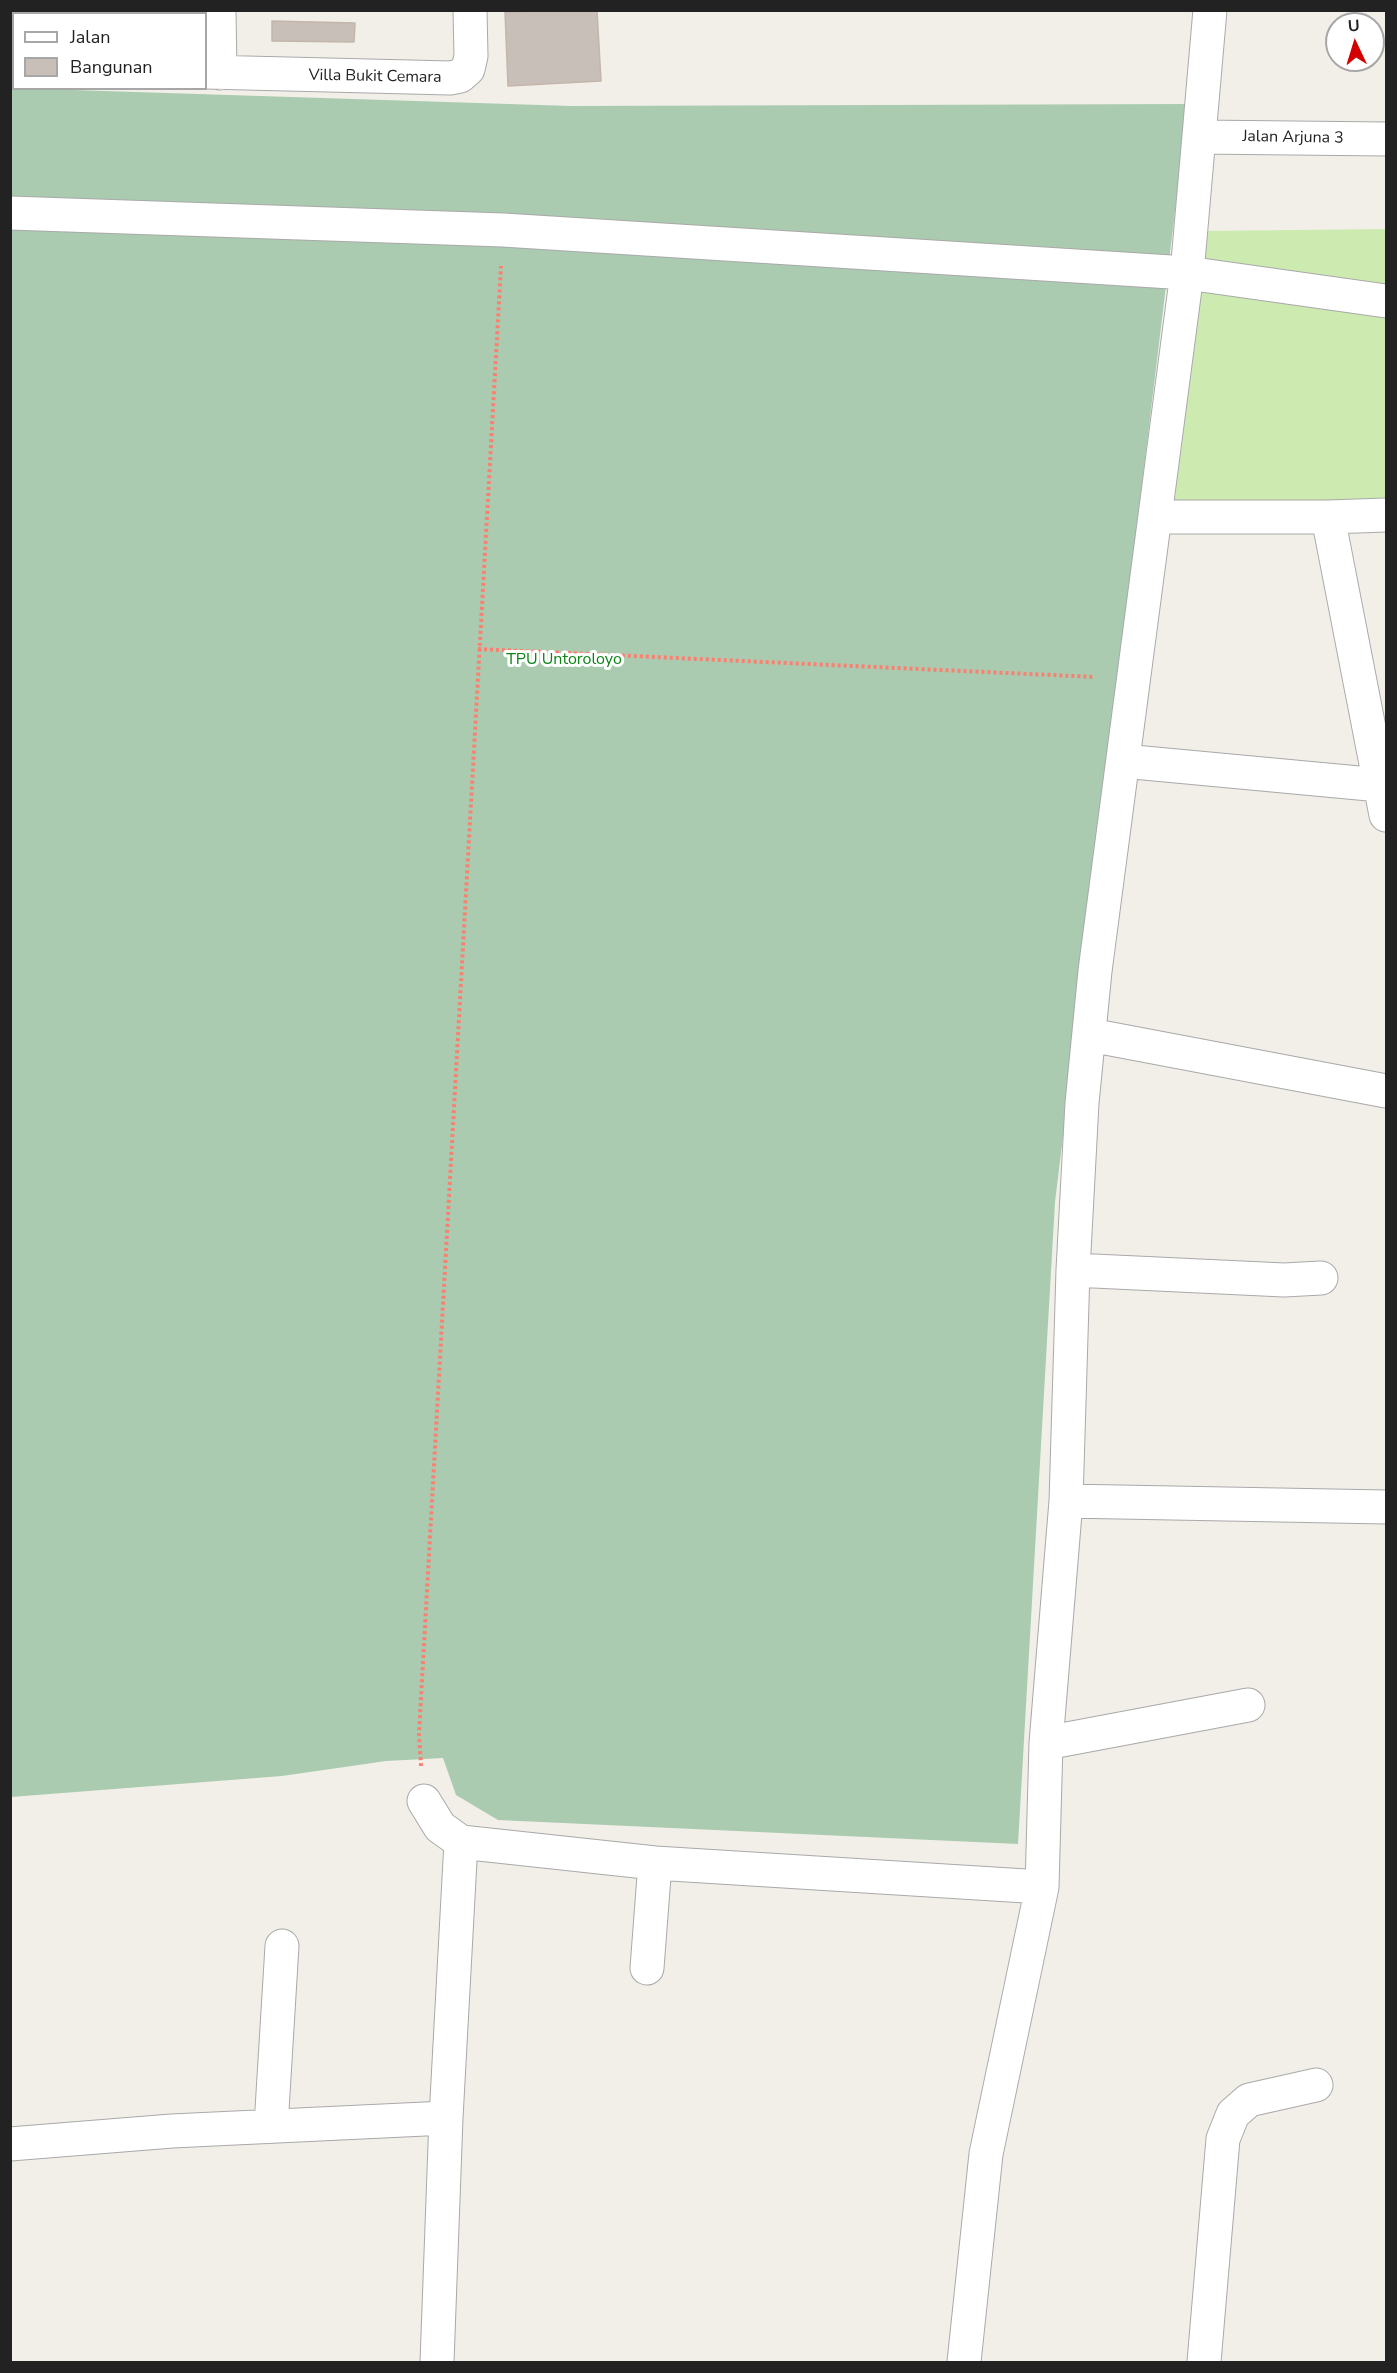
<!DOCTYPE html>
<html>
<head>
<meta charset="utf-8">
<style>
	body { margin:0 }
	#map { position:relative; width:1397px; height:2373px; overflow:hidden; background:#f2efe9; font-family:"Nunito Sans",sans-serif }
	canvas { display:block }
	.frame { position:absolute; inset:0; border:12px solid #222; pointer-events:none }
	.legend { position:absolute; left:12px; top:12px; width:195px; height:78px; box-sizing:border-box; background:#fff; border:2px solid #a7a7a7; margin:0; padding:8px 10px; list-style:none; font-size:18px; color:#222 }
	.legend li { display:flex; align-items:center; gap:12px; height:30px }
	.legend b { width:30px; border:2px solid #a7a7a7 }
	.north { position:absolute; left:1325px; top:12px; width:60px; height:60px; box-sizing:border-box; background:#fff; border:2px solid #a7a7a7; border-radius:50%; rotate:356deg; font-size:16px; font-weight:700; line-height:24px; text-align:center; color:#222 }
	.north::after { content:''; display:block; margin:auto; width:21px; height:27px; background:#d40000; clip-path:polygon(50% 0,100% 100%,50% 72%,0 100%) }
</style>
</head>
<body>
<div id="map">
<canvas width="1397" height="2373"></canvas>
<div class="frame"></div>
<ul class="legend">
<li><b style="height:8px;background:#fff"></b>Jalan</li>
<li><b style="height:16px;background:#c7bfb8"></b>Bangunan</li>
</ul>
<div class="north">U</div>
</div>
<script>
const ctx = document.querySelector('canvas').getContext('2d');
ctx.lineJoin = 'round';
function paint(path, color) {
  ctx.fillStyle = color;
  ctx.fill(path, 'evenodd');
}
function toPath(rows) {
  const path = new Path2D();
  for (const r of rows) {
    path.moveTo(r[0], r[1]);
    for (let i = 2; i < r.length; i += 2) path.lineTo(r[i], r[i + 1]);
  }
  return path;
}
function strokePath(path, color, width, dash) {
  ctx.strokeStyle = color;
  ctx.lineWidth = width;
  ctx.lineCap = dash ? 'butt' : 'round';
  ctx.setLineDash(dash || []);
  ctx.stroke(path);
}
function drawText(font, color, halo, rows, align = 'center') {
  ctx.font = font + ' "Nunito Sans",sans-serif';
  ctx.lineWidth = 6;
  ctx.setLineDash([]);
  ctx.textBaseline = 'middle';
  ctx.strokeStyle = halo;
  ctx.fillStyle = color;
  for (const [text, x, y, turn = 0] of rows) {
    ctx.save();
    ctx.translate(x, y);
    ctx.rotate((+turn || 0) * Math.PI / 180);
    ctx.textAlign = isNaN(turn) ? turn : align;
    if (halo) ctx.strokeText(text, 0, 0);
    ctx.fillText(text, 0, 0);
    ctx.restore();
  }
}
paint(toPath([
	[1386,229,1386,501,1171,508,1202,231]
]), '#cdebb0');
paint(toPath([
	[11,88,571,106,1188,104,1055,1202,1018,1844,498,1820,456,1795,443,1758,386,1761,282,1776,11,1797]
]), '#aacbaf');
const building = toPath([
	[597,10,601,81,508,86,505,12,597,10],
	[272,21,355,23,354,42,272,41,272,21]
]);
paint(building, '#c7bfb8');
strokePath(building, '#c4b6ab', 1.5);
const minor = toPath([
	[219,10,220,73],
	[119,14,119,10],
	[10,65,14,65],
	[206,72,450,78,460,76,468,69,471,56,470,10],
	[1199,137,1386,139],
	[10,213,503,230,1187,273,1386,301],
	[1156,517,1328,517,1386,515],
	[1328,517,1386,815],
	[1123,761,1380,785],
	[1090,1035,1386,1091],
	[1073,1270,1284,1280,1321,1278],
	[1066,1501,1386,1507],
	[1046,1743,1248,1705],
	[424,1801,440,1827,461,1842,655,1863,1042,1887],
	[647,1968,655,1863],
	[271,2126,282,1946],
	[10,2144,172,2131,446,2118],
	[437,2362,446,2118,461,1842],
	[964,2362,986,2154,1042,1887,1046,1743,1066,1501,1073,1270,1082,1103,1095,971,1187,273,1210,10],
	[1204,2362,1223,2139,1233,2114,1249,2100,1316,2085]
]);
strokePath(minor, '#a9a9a9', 35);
strokePath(toPath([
	[478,649,1095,677],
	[421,1766,419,1734,501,266]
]), '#fa8072', 4, [3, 3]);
strokePath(minor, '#fff', 33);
drawText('16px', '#222', '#fff', [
	["Villa Bukit Cemara",375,77,1],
	["Jalan Arjuna 3",1293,138,1]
]);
drawText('16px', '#0c8416', '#fff', [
	["TPU Untoroloyo",564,660]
]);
</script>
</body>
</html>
